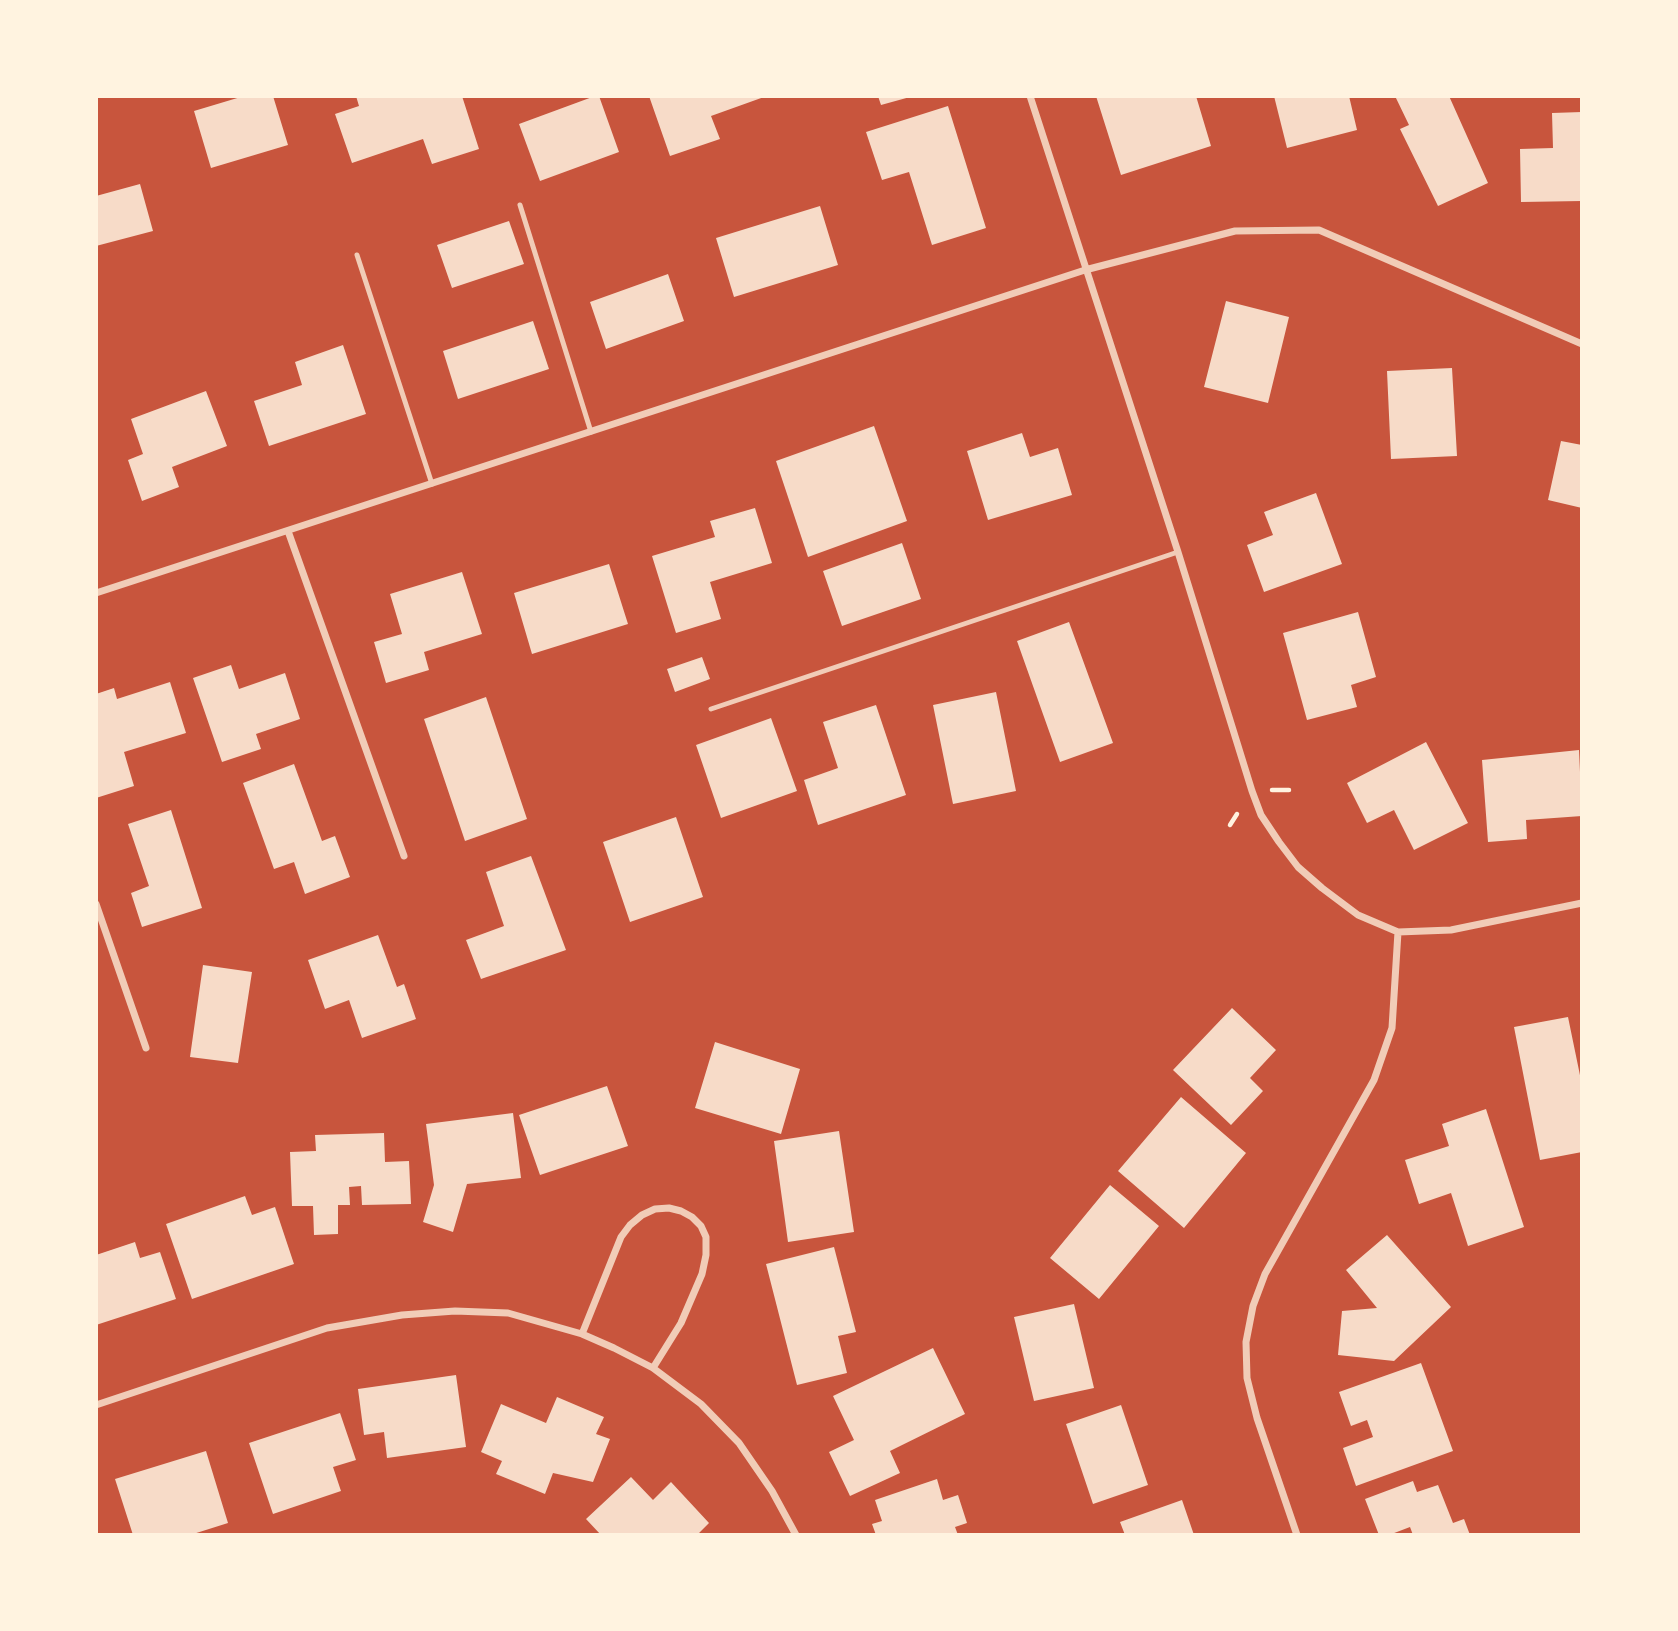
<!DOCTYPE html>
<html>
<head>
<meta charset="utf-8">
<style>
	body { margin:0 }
	#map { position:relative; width:1678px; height:1631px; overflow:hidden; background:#c8553d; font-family:Literata,serif }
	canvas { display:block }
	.frame { position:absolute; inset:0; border:98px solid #fff3e0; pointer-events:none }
</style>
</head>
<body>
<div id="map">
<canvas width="1678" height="1631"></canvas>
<div class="frame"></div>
</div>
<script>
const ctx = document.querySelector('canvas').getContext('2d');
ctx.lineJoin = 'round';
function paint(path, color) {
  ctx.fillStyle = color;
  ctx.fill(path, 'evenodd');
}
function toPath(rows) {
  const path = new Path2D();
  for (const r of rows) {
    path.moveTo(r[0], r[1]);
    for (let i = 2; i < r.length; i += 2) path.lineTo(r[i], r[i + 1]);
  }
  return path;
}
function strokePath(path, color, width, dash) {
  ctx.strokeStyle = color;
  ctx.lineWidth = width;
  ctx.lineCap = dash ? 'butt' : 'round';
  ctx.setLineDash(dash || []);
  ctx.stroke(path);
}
paint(toPath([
	[244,96,273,96,288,145,211,168,194,111],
	[356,96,462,96,479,149,432,164,423,139,352,163,335,114,359,106],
	[595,96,599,96,619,152,540,181,519,124],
	[649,96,764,96,764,97,711,116,720,139,670,156],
	[878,96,910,96,910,97,881,105],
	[1096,96,1196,96,1211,146,1121,175],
	[1274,96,1349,96,1357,130,1287,148],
	[1395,96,1449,96,1488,183,1438,206,1400,129,1409,125],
	[948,106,986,228,932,245,909,172,882,180,866,132],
	[1582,112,1582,201,1521,202,1520,149,1553,148,1552,113],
	[140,184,153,231,96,246,96,196],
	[820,206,838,265,734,297,716,238],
	[509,221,524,264,452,288,437,245],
	[668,274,684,321,606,349,590,302],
	[1226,301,1289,317,1268,403,1204,387],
	[533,321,549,369,458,399,443,351],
	[343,345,366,414,269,446,254,401,302,385,295,362],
	[1452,368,1457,456,1391,459,1387,371],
	[206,391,227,446,172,467,179,487,142,501,128,460,143,454,131,419],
	[874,426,907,521,808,557,776,461],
	[1022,433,1030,457,1058,448,1072,495,988,520,967,451],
	[1561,441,1582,445,1582,508,1548,500],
	[1316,493,1342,564,1264,592,1247,545,1273,535,1264,512],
	[755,508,772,563,710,582,721,619,676,633,652,556,715,537,710,521],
	[902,543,921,599,842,626,823,571],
	[609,564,628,624,532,654,514,593],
	[462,572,482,634,424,652,429,670,386,683,374,642,402,634,390,594],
	[1358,612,1376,677,1351,685,1357,707,1307,720,1283,633],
	[1069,622,1113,743,1060,762,1017,641],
	[702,657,710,679,675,692,667,669],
	[231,665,239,689,285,673,300,719,256,734,261,749,222,762,193,678],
	[170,682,186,733,124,752,134,786,96,798,96,694,114,688,117,699],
	[996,692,1016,791,953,804,933,705],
	[486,697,527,819,465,841,424,719],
	[876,705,906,795,818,825,804,780,838,768,823,722],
	[771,718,797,791,721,818,696,745],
	[1426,742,1468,823,1414,850,1394,810,1367,823,1347,783],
	[1579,750,1582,816,1526,820,1527,839,1488,842,1482,760],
	[294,764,322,841,335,836,350,877,305,894,294,862,274,869,243,783],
	[171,810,202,908,142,927,131,893,149,886,128,824],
	[676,817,703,897,630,922,603,842],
	[531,856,566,950,481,979,466,940,504,926,486,872],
	[378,935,397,987,404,984,416,1019,362,1038,349,1000,325,1009,308,960],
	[203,965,252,972,238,1063,190,1057],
	[1232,1008,1276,1050,1250,1078,1263,1091,1231,1125,1173,1070],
	[1568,1017,1582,1085,1582,1152,1540,1160,1514,1027],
	[715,1042,800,1069,781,1134,695,1108],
	[607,1086,628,1146,540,1175,519,1115],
	[1181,1097,1246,1153,1184,1228,1118,1171],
	[1486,1109,1524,1227,1468,1246,1451,1193,1419,1204,1405,1160,1449,1146,1442,1124],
	[513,1113,521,1178,467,1184,453,1232,423,1222,434,1185,426,1124],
	[839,1131,854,1232,788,1242,774,1141],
	[384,1133,385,1162,409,1161,411,1204,362,1205,361,1186,349,1187,350,1205,338,1205,338,1234,314,1235,313,1206,292,1206,290,1152,316,1151,315,1135],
	[1110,1185,1159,1226,1099,1299,1050,1258],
	[245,1196,252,1215,275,1207,294,1264,192,1299,166,1224],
	[1387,1235,1451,1307,1394,1361,1338,1355,1342,1311,1377,1308,1346,1270],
	[135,1242,140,1258,160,1252,176,1299,96,1325,96,1255],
	[834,1247,856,1332,838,1336,847,1373,797,1385,766,1264],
	[1074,1304,1094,1388,1034,1401,1014,1317],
	[933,1348,965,1414,890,1451,900,1473,850,1496,829,1452,854,1440,833,1396],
	[1421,1363,1453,1451,1356,1486,1343,1448,1373,1437,1367,1420,1351,1426,1339,1392],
	[456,1375,466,1447,387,1458,384,1432,364,1435,358,1389],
	[557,1397,604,1417,596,1434,610,1439,593,1482,553,1473,545,1494,496,1474,502,1461,481,1452,501,1404,546,1423],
	[1121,1405,1148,1485,1093,1504,1066,1424],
	[340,1413,356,1460,333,1467,341,1491,273,1514,249,1443],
	[206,1451,228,1523,190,1535,133,1535,115,1479],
	[631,1477,653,1500,671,1482,709,1523,697,1535,601,1535,586,1519],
	[937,1479,943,1500,958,1495,967,1523,955,1527,958,1535,876,1535,872,1524,882,1521,875,1500],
	[1413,1481,1417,1492,1438,1485,1453,1523,1464,1519,1470,1535,1413,1535,1410,1527,1389,1535,1379,1535,1365,1499],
	[1182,1500,1194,1535,1125,1535,1120,1522]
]), '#f7dbc8');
strokePath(toPath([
	[1272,790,1289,790],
	[1230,825,1237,814]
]), '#fff3e0', 4.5);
strokePath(toPath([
	[520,205,591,432],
	[357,255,432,484],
	[711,709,1178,552]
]), '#f1ccb7', 5);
strokePath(toPath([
	[1030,96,1178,552,1252,791,1261,815,1279,842,1298,867,1322,888,1358,915,1398,932,1451,930,1582,903],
	[288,531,404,856],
	[96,593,1085,270,1235,231,1319,230,1582,344],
	[96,904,146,1048],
	[582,1334,621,1237,630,1225,642,1215,655,1209,669,1208,681,1211,692,1217,701,1226,706,1237,706,1255,702,1274,681,1323,653,1368],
	[96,1405,327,1328,402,1315,455,1311,508,1313,582,1334,614,1348,653,1368,701,1404,739,1443,772,1491,796,1535],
	[1297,1535,1257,1418,1247,1378,1246,1342,1253,1306,1265,1274,1374,1080,1392,1028,1398,932]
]), '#f1ccb7', 7);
</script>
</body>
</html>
